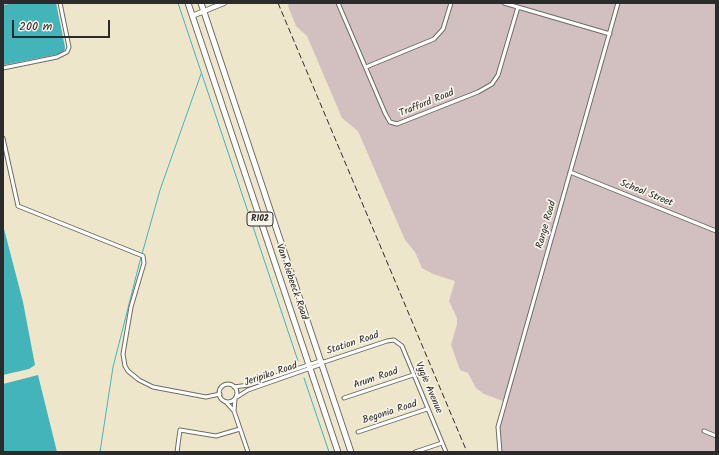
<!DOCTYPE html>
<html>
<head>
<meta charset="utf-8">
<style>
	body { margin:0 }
	#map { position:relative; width:719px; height:455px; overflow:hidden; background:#ede6ca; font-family:Kalam,sans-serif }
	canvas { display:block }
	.frame { position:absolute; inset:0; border:4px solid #2b2b2b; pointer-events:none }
	.scale { position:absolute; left:12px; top:20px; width:98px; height:18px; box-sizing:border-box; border:2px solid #2b2b2b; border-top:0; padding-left:5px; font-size:12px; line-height:14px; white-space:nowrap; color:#2b2b2b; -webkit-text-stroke:3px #f7f3e8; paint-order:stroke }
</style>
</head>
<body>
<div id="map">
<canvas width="719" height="455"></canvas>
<div class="frame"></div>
<div class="scale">200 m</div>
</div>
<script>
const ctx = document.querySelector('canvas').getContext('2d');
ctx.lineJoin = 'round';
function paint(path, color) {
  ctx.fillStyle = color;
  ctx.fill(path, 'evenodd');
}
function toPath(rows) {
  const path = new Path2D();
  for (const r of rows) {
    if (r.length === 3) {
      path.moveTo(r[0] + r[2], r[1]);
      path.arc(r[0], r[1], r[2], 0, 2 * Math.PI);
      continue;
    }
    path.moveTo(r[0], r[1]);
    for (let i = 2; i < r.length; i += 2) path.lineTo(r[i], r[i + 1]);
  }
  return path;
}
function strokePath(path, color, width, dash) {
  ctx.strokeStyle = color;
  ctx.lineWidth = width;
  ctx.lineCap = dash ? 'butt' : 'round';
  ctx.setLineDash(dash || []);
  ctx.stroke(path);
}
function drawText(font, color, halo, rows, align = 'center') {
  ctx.font = font + ' Kalam,sans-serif';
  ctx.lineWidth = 3.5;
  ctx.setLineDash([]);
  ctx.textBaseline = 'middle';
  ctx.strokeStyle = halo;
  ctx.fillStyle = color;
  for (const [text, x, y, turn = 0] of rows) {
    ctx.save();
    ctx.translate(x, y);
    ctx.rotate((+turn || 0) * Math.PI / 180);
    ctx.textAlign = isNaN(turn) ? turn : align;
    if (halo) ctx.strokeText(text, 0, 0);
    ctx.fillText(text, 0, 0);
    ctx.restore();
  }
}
paint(toPath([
	[289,3,716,3,716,452,499,452,497,432,503,401,484,394,476,388,468,373,460,370,451,345,457,324,457,318,449,301,455,281,433,274,422,268,415,252,405,240,358,131,342,118,307,36,296,26,288,6]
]), '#d2bfc0');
paint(toPath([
	[15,3,56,3,65,47,64,53,4,65,3,5],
	[3,225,23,302,35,365,29,369,3,375],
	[38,375,57,452,3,452,3,384]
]), '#44b4bb');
strokePath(toPath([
	[178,3,298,361],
	[142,254,160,190,201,74],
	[304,378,329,452],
	[100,452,113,367,141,257]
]), '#44b4bb', 1);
const street = toPath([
	[338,3,385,113,390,122,397,124,478,92,492,84,498,75,518,7],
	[504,3,610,34],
	[366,67,434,39,443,29,451,3],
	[3,68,57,57,67,52,69,47,60,3],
	[3,138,18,206,143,256,144,263,131,307,123,354,125,366,128,371,139,380,153,387,206,397,220,394],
	[570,172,716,231],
	[228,393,9],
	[234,387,249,385,320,361,324,362,387,341,394,340,402,346,446,452],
	[237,397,248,390,322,364],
	[344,398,413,375],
	[226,402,234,411,248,452],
	[234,411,235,399],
	[704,431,716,436],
	[358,432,427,409],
	[177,452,180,430,216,436,240,429],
	[415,452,442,443],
	[500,452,498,427,618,3]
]);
const secondary = toPath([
	[192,16,224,3]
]);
const primary = toPath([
	[188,3,338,452],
	[201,3,351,452]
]);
strokePath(street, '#6f6c63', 5);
strokePath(secondary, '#6f6c63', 6);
strokePath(primary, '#6f6c63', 7);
strokePath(street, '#fff', 3);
strokePath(secondary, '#fff', 4.5);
strokePath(primary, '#fff', 5);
strokePath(toPath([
	[278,3,467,452]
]), '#2b2b2b', 1, [6, 3]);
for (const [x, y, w] of [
	[260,219,26]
]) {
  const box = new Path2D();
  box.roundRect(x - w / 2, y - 7, w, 14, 3);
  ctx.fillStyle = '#f7f3e8';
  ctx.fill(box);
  strokePath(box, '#2b2b2b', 1);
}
drawText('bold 9px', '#2b2b2b', null, [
	["R102",260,219]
]);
drawText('10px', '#2b2b2b', '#f7f3e8', [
	["Trafford Road",427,104,-22],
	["School Street",646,194,22],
	["Range Road",547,225,-74],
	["Van Riebeeck Road",291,282,71],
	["Station Road",353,344,-18],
	["Jeripiko Road",271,375,-19],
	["Arum Road",376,379,-19],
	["Vygie Avenue",428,388,67],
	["Begonia Road",390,413,-18]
]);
</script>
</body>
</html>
